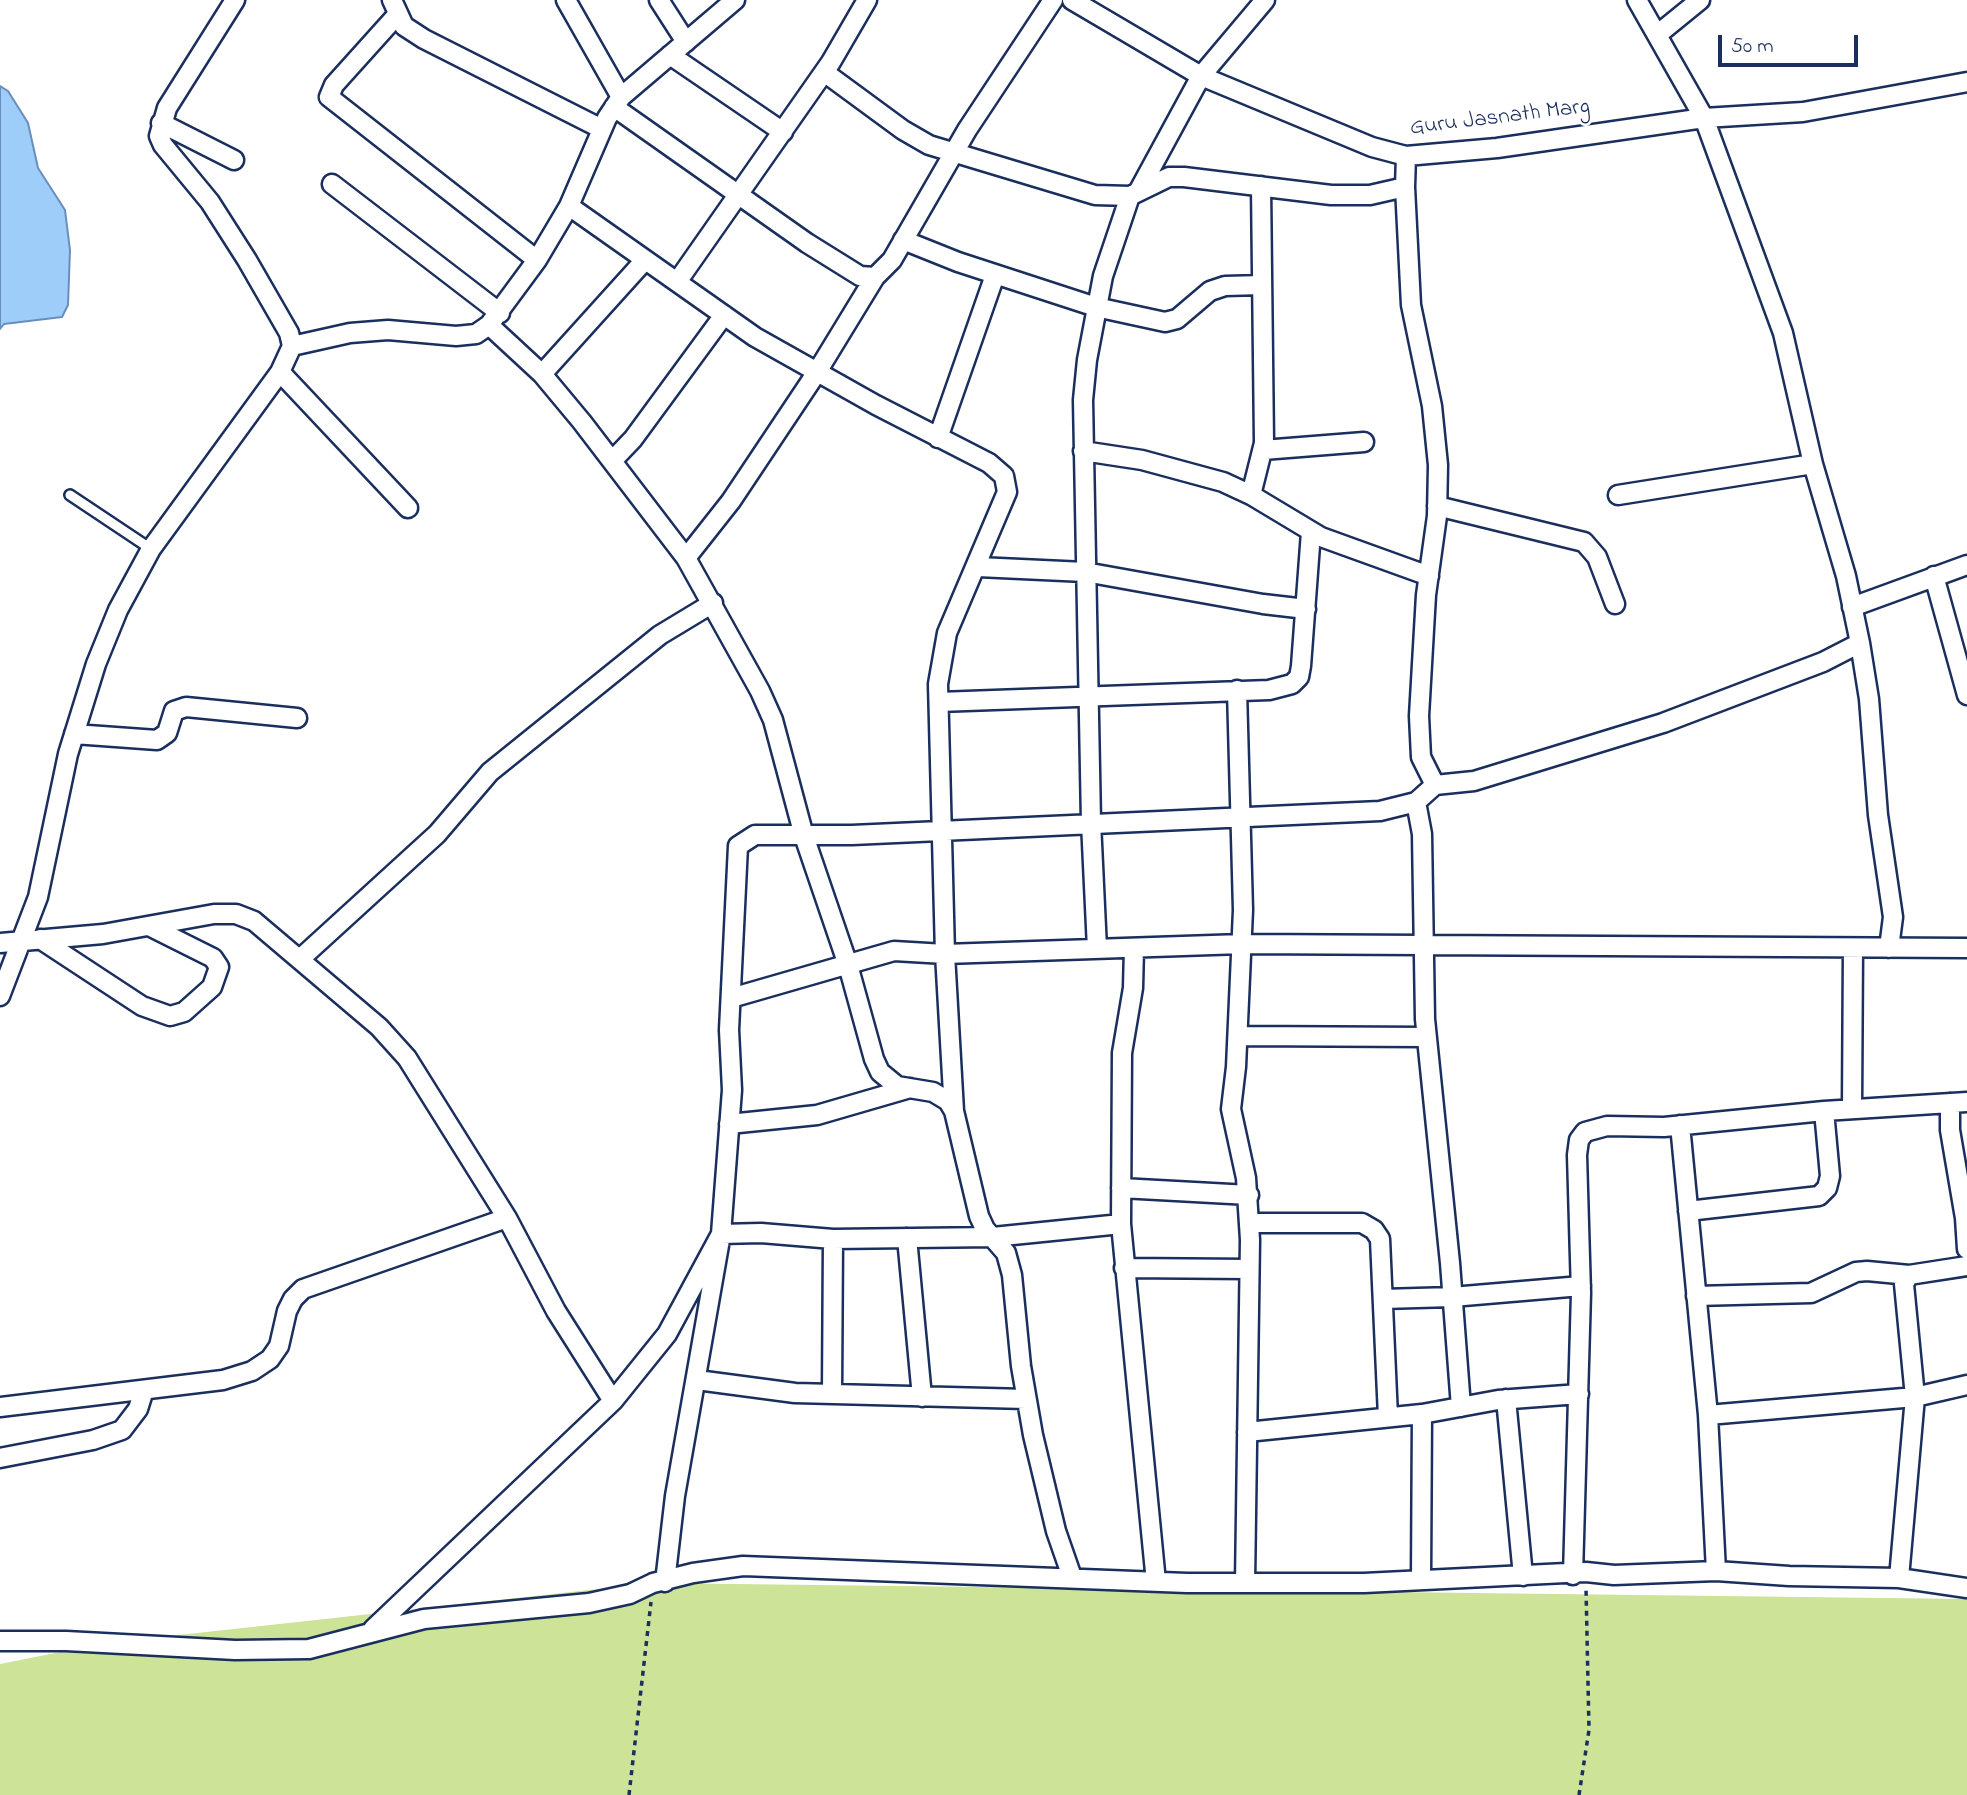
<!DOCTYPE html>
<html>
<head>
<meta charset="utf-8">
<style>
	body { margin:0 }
	#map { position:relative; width:1967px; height:1795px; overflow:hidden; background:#fff; font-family:"Indie Flower",sans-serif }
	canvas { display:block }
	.scale { position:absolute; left:1718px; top:35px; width:140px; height:32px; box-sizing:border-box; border:4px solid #1b2f5e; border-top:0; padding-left:9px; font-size:21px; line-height:24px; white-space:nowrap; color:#1b2f5e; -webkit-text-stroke:5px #fff; paint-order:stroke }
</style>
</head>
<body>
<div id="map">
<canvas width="1967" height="1795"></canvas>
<div class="scale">50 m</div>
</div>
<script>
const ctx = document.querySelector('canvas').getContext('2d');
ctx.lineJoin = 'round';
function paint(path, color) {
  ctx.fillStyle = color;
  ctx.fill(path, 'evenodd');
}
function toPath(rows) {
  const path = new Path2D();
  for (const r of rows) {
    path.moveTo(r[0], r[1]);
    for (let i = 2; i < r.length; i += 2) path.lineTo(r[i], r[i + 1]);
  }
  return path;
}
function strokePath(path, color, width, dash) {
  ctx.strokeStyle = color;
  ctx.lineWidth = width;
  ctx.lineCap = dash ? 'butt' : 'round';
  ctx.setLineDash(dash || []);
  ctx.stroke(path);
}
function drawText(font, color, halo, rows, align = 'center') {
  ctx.font = font + ' "Indie Flower",sans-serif';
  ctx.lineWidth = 5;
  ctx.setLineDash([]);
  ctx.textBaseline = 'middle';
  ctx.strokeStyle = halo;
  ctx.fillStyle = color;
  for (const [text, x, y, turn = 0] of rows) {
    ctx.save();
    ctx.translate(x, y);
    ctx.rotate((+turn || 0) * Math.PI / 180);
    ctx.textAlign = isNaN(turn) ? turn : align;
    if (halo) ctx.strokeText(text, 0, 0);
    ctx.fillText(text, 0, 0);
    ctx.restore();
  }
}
paint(toPath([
	[653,1583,1967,1599,1967,1795,0,1795,0,1664,106,1643]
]), '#cce398');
const water = toPath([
	[0,86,8,91,28,123,38,168,65,210,70,250,68,305,62,317,4,324,0,329,0,86]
]);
paint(water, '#9ecdf9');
strokePath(water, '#6a8ebb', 2);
const lane = toPath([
	[70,495,151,549]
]);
const street = toPath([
	[392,0,404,26,424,39,602,129],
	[566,0,621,97],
	[659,0,686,42],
	[1072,0,1201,76,1372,147,1406,156,1497,148,1704,118,1803,112,1967,82],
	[1637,0,1704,118,1783,333,1813,464,1846,576,1860,643,1869,699,1878,815,1893,917,1889,948],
	[397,15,334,85,329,97,537,260],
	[1657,35,1700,0],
	[670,55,783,132],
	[824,72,903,130,929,145,1095,195,1130,196,1169,177,1184,177,1331,195,1370,195,1405,187],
	[614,107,807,243,860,276,875,277,892,260,967,130,1053,0],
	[161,123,234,160],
	[1406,156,1405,187,1411,305,1432,406,1438,465,1437,516,1426,595,1419,716,1421,757,1435,785,1474,781,1663,723,1823,662,1860,643],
	[332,184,500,313],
	[1138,192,1201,76,1265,0],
	[569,206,755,337,876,405,989,463,1004,476,1007,492,947,633,938,684,945,954,954,1111],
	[903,240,958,262,1096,307,1165,322,1177,319,1210,291,1225,286,1262,285],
	[677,282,831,62,867,0],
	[489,325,542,374,582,422,686,558,760,691,773,720,804,836,848,965,874,1059,880,1072,897,1086,933,1092,948,1101,954,1111,979,1216,985,1229,1006,1253,1012,1275,1021,1366,1033,1435,1056,1531,1072,1577],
	[292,346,350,333,388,330,456,336,476,334,489,325,537,260,569,206,607,118,621,97,735,0],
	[280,372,408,508],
	[542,374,645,260],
	[938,438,995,275],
	[1263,450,1364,442],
	[1083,451,1142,460,1223,482,1251,495,1321,537,1429,576],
	[612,461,633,439,724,315],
	[1251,495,1264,443,1261,186],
	[1618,495,1813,464],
	[1437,506,1584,542,1597,557,1615,604],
	[686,558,731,501,817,372,875,277],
	[978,567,1085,572,1263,604,1306,609],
	[1934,576,1967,695],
	[1852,607,1967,565],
	[1237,690,1243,910,1236,1067,1231,1109,1246,1178,1250,1240,1245,1583],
	[939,702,1269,690,1292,684,1299,677,1301,666,1311,532],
	[74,734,157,740,167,733,174,711,186,707,297,718],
	[1416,802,1422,834,1425,1019,1450,1263,1461,1407],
	[40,939,142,1006,170,1016,184,1012,212,987,219,967,213,958,149,926],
	[0,943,103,934,214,914,236,914,254,921,379,1027,407,1058,507,1218,556,1311,613,1401],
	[1134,948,1133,988,1122,1053,1121,1224,1156,1582],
	[1097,949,1091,822,1083,400,1087,360,1103,276,1130,196],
	[300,959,437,834,490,772,660,635,713,603],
	[0,996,38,897,68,754,96,664,118,610,151,549,280,372,292,346,289,333,247,260,210,202,163,145,159,136,167,108,235,0],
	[731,998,894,951,945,954,1242,944,1967,948],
	[1238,1036,1426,1037],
	[1950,1103,1950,1130,1965,1218,1967,1249],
	[1852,1109,1853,948],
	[729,1124,817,1115,910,1088],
	[1680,1125,1708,1415,1716,1571],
	[1121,1188,1249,1195],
	[1688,1211,1819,1196,1827,1188,1830,1176,1824,1111],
	[1250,1223,1362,1223,1374,1230,1380,1239,1388,1417],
	[907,1238,922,1397],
	[1124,1268,1249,1269],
	[1696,1296,1811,1293,1856,1272,1867,1271,1909,1275],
	[1383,1299,1452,1297,1581,1286],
	[697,1380,795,1393,1026,1399],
	[832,1394,833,1239],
	[1506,1399,1523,1576],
	[0,1407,223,1380,252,1371,270,1359,279,1346,287,1311,293,1299,303,1289,507,1218],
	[1708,1415,1915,1397,1967,1385],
	[1247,1432,1422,1414,1498,1400,1579,1394],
	[0,1458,93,1440,122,1430,138,1409,144,1390],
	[1573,1575,1581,1293,1577,1155,1579,1140,1585,1132,1607,1126,1664,1127,1824,1111,1967,1102],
	[1421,1578,1422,1414],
	[1899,1578,1915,1397,1904,1284,1909,1275,1967,1266],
	[665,1582,675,1496,721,1234,732,1090,729,1030,738,846,755,835,852,835,1380,811,1416,802,1435,785],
	[373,1629,613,1401,667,1334,721,1234,761,1233,833,1239,993,1237,1121,1224],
	[0,1641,66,1641,235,1650,309,1649,424,1619,589,1603,630,1594,653,1583,693,1573,743,1566,1187,1583,1364,1583,1586,1572,1614,1575,1716,1571,1789,1576,1899,1578,1967,1588]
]);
strokePath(lane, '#1b2f5e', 14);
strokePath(street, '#1b2f5e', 23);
strokePath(toPath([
	[629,1795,651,1602],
	[1579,1795,1589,1730,1586,1588]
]), '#1b2f5e', 3.5, [5, 5]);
strokePath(lane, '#fff', 9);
strokePath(street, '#fff', 18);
drawText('23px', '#1b2f5e', '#fff', [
	["Guru Jasnath Marg",1500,119,-7]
]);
</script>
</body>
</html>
